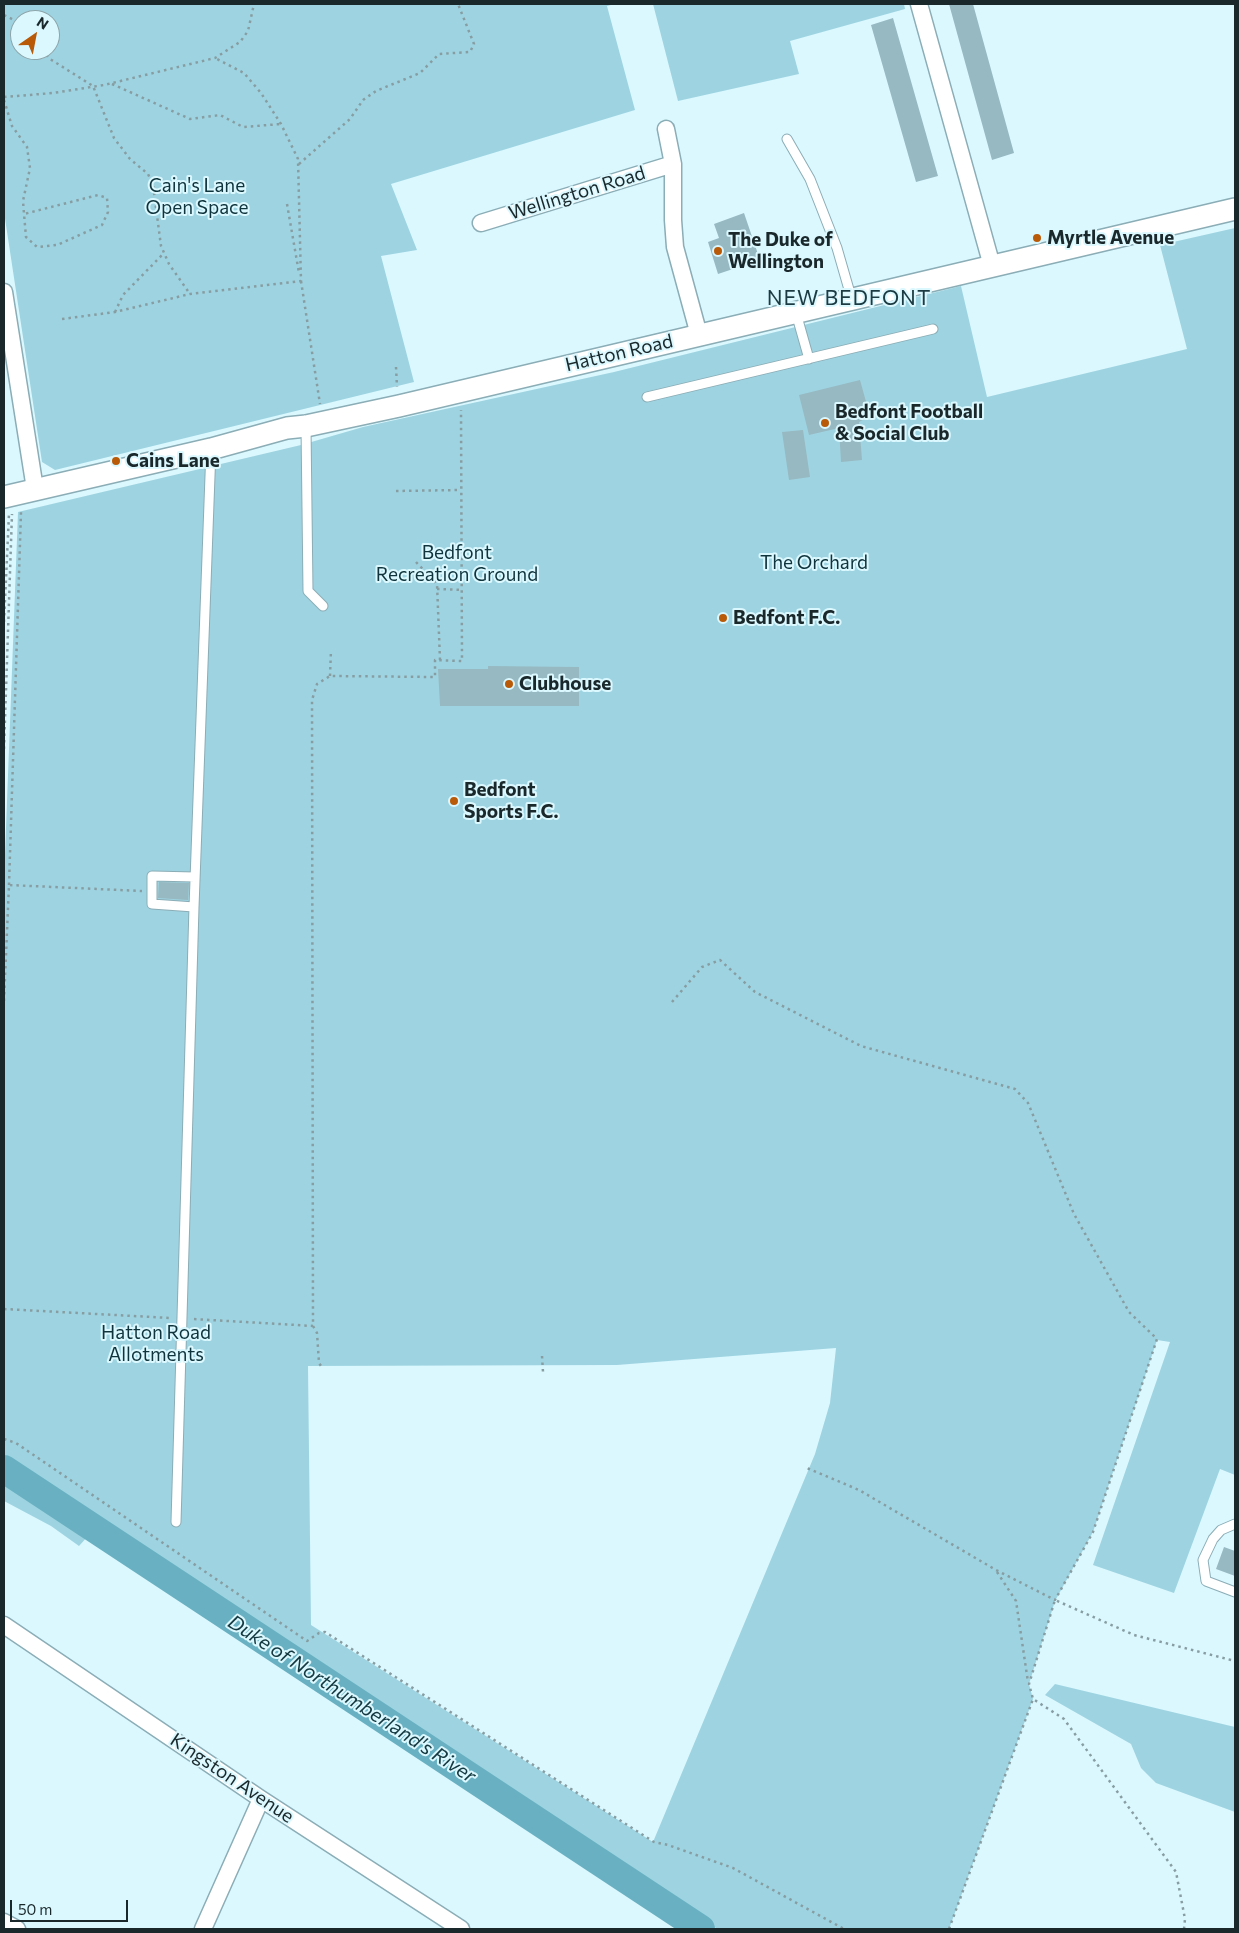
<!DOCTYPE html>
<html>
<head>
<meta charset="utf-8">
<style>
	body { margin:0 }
	#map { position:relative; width:1239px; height:1933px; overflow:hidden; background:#dbf8ff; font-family:Commissioner,sans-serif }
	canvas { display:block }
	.frame { position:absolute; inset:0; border:5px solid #1a282b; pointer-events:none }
	.north { position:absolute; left:10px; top:10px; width:50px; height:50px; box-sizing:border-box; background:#dbf8ff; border:1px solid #8ea5aa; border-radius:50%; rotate:33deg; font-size:14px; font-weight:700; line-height:20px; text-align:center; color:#1a282b }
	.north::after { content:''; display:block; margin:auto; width:18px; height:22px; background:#b85a08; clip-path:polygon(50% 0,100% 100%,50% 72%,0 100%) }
	.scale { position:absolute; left:10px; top:1900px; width:118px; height:22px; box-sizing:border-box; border:2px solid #1a282b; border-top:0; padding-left:6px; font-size:15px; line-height:18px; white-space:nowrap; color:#1a282b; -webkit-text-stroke:4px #dbf8ff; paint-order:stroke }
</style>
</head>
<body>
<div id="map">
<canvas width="1239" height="1933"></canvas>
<div class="frame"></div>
<div class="north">N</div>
<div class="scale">50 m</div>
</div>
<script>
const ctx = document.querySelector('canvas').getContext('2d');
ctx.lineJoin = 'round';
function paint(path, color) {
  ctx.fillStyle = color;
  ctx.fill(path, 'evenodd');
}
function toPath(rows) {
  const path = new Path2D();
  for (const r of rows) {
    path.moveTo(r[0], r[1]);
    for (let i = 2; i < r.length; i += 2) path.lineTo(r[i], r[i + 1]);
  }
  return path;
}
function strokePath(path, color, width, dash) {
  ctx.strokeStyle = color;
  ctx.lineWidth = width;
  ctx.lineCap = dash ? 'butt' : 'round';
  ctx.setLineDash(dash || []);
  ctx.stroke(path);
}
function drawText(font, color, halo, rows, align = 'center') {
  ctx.font = font + ' Commissioner,sans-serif';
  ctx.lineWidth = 4;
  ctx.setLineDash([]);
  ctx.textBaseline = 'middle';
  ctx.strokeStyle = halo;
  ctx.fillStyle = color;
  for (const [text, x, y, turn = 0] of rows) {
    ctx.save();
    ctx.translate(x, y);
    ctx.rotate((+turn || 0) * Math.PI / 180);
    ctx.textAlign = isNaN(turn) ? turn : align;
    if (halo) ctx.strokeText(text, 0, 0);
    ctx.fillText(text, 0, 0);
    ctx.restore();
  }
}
paint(toPath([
	[4,4,615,4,607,6,635,110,391,184,417,250,381,256,414,382,55,470,42,462,4,212],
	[20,20,50,20,50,50,20,50],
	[653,4,904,4,905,9,790,41,799,74,678,101],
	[1235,228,1235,1475,1220,1469,1174,1593,1093,1565,1170,1342,1157,1340,1093,1532,1055,1601,1029,1684,1033,1699,949,1929,718,1929,692,1916,473,1764,301,1653,4,1456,4,880,18,512,301,445,363,427,614,372,961,286,987,397,1187,349,1160,245],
	[836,1348,830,1403,815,1454,653,1842,311,1625,308,1366,617,1365],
	[4,1479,25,1493,89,1535,79,1546,51,1526,4,1501],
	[1055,1684,1235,1727,1235,1812,1156,1783,1141,1768,1131,1744,1045,1695]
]), '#9ed4e1');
strokePath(toPath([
	[4,1469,701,1929]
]), '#69b1c2', 28);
paint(toPath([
	[949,4,973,4,1014,153,992,160],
	[893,18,938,176,916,182,871,25],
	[744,213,760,260,718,274,708,242,719,238,714,224],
	[860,380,870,416,859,422,862,460,841,462,839,428,809,435,799,395],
	[803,430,810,477,789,480,782,432],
	[488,666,579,667,579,706,440,706,438,669,488,669],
	[159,882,189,883,188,900,158,898],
	[1224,1547,1235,1551,1235,1576,1216,1569]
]), '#97b9c2');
const service = toPath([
	[787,139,810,179,837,248,852,300],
	[796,313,809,359],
	[647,397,933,329],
	[306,427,308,591,323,606],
	[194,907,152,904,152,876,195,877],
	[176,1522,194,907,211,449],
	[1235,1524,1221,1530,1213,1539,1203,1560,1206,1581,1235,1592]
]);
const minor = toPath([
	[919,4,992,266],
	[666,129,673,164,673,220,675,247,699,335],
	[481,223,673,164],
	[4,292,35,489],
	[4,1625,261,1799,461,1929],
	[4,1922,17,1929],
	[203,1929,261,1799]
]);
const tertiary = toPath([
	[4,497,211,449,287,428,306,426,399,406,1235,209]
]);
strokePath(service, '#8badb6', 11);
strokePath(minor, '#8badb6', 19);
strokePath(tertiary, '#8badb6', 24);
strokePath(toPath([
	[4,15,20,23],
	[42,50,50,59,93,86,114,138,130,159,148,174,153,185,161,246,169,264,190,294],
	[112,84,190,119,220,115,243,127,281,124],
	[4,97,53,93,104,85,215,58,240,42,248,31,254,4],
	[4,100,12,126,27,147,30,168,23,201,24,214,26,237,37,247,57,245,102,225,108,212,107,198,98,195,24,214],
	[299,164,350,119,363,100,376,91,420,73,439,54,470,52,474,44,458,4],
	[287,204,299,273],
	[301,281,320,404],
	[115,312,123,295,164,253],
	[62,319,115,312,190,294,301,281,298,159,281,124,261,93,244,73,215,58],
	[396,367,397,387],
	[396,491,461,490],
	[416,562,437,584,440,660],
	[437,589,463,590],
	[4,622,9,514],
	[330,676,331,650],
	[4,749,12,514],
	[9,885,21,512],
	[4,1001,9,885,142,891],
	[672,1002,702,967,720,960,755,992,861,1046,1015,1089,1028,1103,1074,1214,1129,1312,1157,1339,1093,1532,1055,1600,996,1570,859,1490,807,1468],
	[4,1309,171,1318],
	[194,1319,313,1326,312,700,317,684,330,676,435,677,435,660,462,661,461,410],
	[313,1326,317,1333,319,1363,323,1369],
	[542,1356,543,1372],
	[4,1439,16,1443,307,1641,319,1633,325,1632,654,1842,668,1845,733,1868,844,1929],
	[997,1572,1016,1601,1028,1682],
	[949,1929,1033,1699],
	[1184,1929,1185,1919,1176,1872,1064,1719,1033,1699,1029,1684,1055,1600,1134,1635,1235,1661]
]), '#879da2', 2.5, [2.5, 4]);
strokePath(service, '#fff', 9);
strokePath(minor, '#fff', 16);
strokePath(tertiary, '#fff', 21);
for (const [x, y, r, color] of [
	[1037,238,5,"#b85a08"],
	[718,251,5,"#b85a08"],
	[825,423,5,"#b85a08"],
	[116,461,5,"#b85a08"],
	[723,618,5,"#b85a08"],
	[509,684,5,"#b85a08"],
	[454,801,5,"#b85a08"]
]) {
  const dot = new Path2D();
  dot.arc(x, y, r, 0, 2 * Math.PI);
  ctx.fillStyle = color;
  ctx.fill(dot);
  strokePath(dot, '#dbf8ff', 2);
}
drawText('19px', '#10343c', '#dbf8ff', [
	["Cain's Lane",197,186],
	["Open Space",197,208],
	["Bedfont",457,553],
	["Recreation Ground",457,575],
	["The Orchard",814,563],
	["Hatton Road",156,1333],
	["Allotments",156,1355]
]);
drawText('19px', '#1a282b', '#dbf8ff', [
	["Wellington Road",577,193,-17],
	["Hatton Road",619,353,-13],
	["Kingston Avenue",232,1778,34]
]);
drawText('bold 19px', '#1a282b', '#dbf8ff', [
	["Myrtle Avenue",1047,238],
	["The Duke of",728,240],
	["Wellington",728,262],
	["Bedfont Football",835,412],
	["& Social Club",835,434],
	["Cains Lane",126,461],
	["Bedfont F.C.",733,618],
	["Clubhouse",519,684],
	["Bedfont",464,790],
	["Sports F.C.",464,812]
], 'left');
drawText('italic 20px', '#153940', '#dbf8ff', [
	["Duke of Northumberland's River",352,1699,33]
]);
ctx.letterSpacing = '1px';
drawText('21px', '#1b3a41', '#dbf8ff', [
	["NEW BEDFONT",849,298]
]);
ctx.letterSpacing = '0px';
</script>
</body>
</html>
